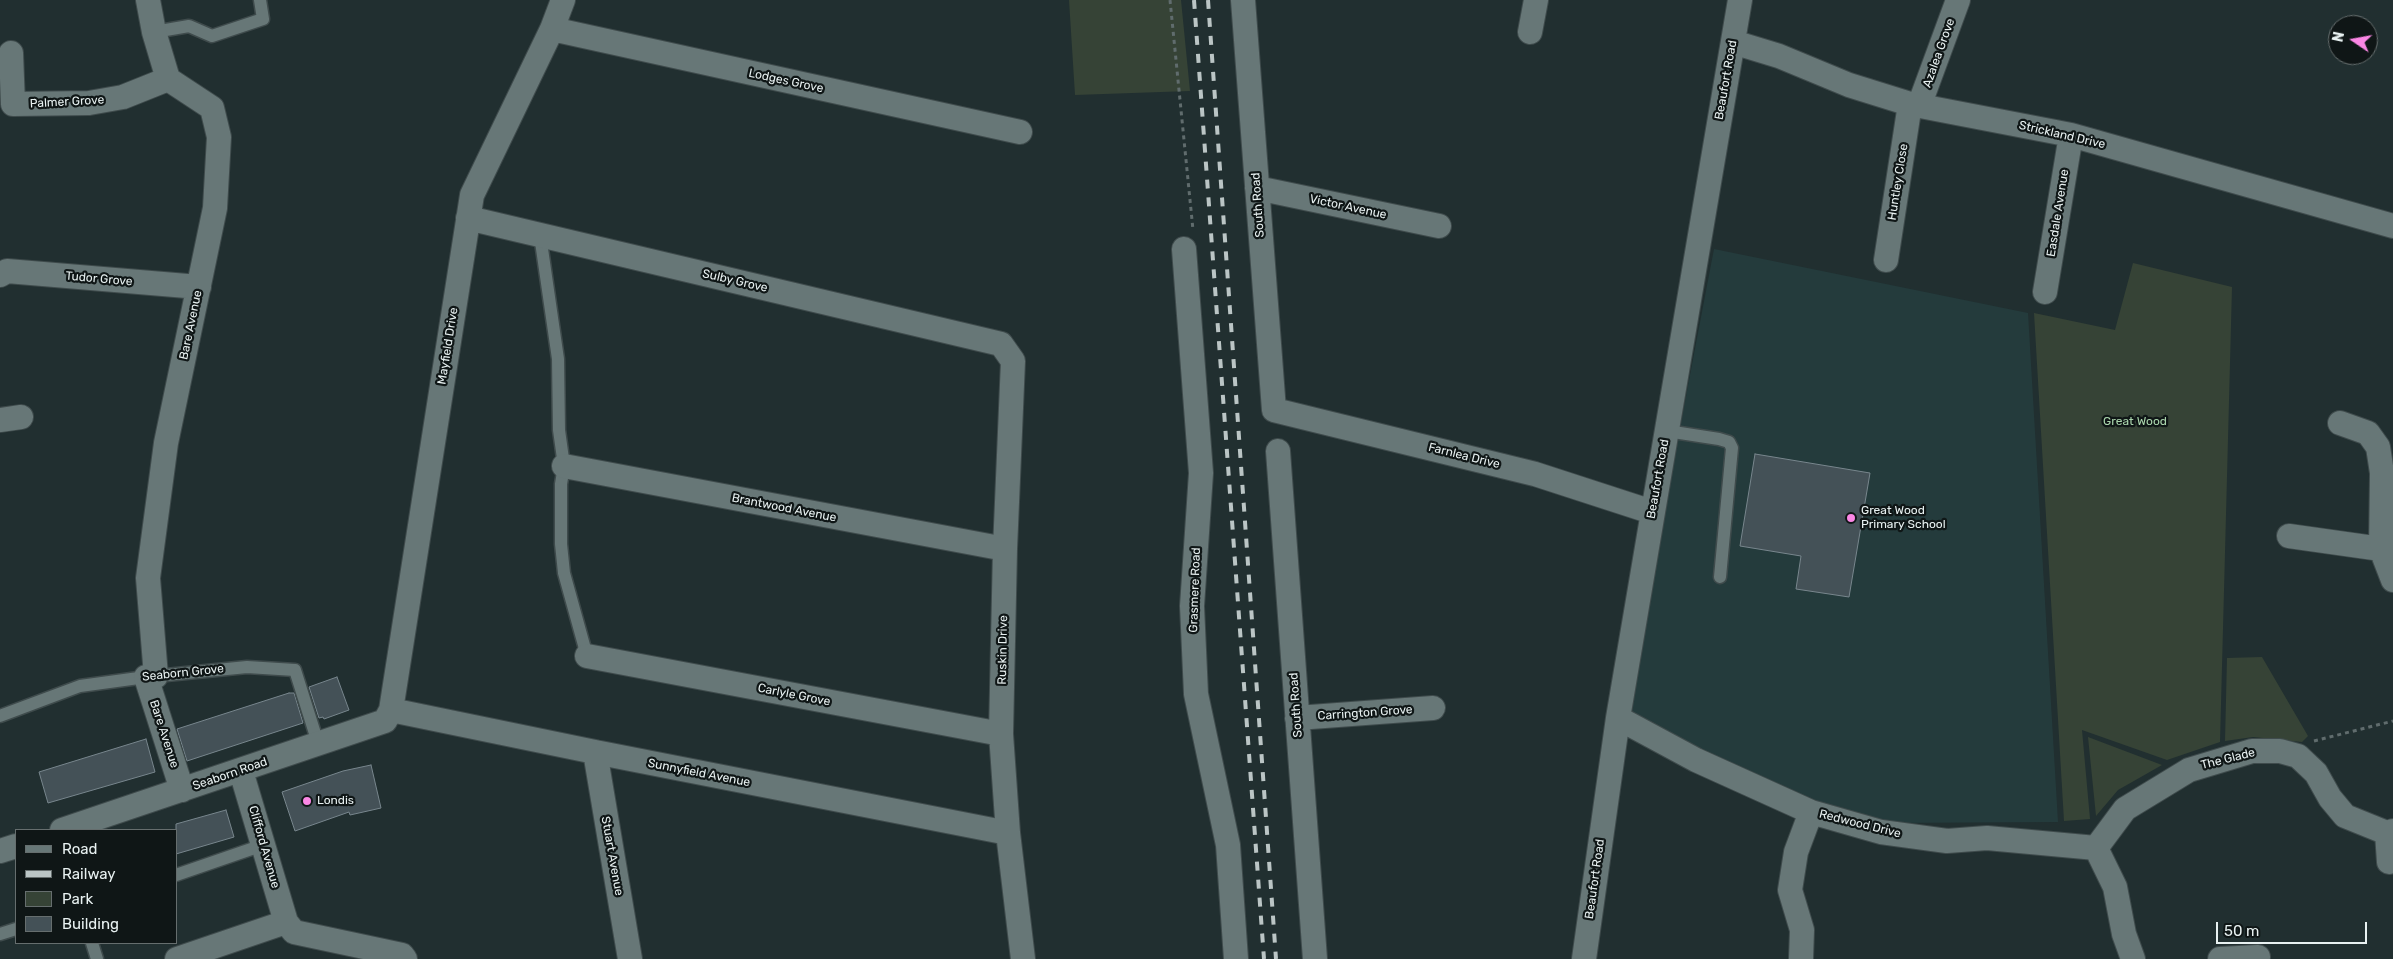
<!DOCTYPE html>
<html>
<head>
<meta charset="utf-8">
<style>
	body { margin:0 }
	#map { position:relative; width:2393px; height:959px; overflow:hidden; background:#212f30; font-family:Rubik,sans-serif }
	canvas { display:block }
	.legend { position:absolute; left:15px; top:829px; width:162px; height:115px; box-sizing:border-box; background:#0f1616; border:1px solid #666e6e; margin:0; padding:6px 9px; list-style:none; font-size:15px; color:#e8f1f1 }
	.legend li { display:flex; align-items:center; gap:10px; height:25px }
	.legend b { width:25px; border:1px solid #666e6e }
	.north { position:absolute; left:2328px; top:15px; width:50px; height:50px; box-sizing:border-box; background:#0f1616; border:1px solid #666e6e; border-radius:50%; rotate:282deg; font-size:14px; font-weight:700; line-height:20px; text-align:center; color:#e8f1f1 }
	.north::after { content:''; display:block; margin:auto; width:18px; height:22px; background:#fb87e5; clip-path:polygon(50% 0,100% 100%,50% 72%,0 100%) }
	.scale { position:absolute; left:2216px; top:922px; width:151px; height:22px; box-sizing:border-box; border:2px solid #e8f1f1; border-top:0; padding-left:6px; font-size:15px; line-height:18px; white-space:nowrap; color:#e8f1f1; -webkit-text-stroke:4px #0f1616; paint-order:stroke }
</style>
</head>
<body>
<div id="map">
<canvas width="2393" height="959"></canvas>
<ul class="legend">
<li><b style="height:6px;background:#677777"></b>Road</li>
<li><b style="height:6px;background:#bbc5c5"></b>Railway</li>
<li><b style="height:14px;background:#364336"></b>Park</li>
<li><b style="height:14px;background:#445157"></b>Building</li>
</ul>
<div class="north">N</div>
<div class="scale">50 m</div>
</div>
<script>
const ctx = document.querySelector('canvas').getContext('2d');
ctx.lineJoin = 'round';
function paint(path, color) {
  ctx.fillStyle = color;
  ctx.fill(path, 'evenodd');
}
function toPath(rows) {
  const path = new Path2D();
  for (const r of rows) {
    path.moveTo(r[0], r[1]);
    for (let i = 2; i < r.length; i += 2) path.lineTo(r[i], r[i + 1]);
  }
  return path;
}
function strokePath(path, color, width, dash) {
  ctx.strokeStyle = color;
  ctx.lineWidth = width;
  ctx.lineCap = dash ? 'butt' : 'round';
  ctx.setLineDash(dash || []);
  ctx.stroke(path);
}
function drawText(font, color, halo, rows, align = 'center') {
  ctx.font = font + ' Rubik,sans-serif';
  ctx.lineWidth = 4.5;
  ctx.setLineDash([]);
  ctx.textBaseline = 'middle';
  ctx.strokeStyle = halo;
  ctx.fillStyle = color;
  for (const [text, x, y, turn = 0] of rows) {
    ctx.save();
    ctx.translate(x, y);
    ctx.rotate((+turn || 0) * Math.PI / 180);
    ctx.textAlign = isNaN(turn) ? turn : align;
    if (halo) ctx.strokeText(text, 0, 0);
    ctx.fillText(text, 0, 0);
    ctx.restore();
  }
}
paint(toPath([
	[1714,249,2028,313,2058,822,1883,823,1761,784,1624,722]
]), '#243b3c');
paint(toPath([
	[1069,0,1181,0,1190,91,1075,95],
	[2133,263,2232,287,2220,742,2167,760,2082,730,2090,819,2064,821,2034,313,2115,330],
	[2262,657,2308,736,2302,742,2253,737,2225,741,2227,658],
	[2088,737,2162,765,2118,790,2096,816]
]), '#364336');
const building = toPath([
	[1755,454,1870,473,1849,597,1796,589,1801,556,1740,546,1755,454],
	[337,677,349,710,324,719,323,717,319,718,309,687,337,677],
	[289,693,294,693,303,723,187,761,177,729,289,693],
	[146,739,155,772,48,803,39,772,146,739],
	[371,765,381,808,350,815,349,812,295,831,282,792,343,771,371,765],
	[226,810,234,837,176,854,176,824,226,810]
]);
paint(building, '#445157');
strokePath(building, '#78868d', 1);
const lane = toPath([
	[154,32,189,26,212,36,263,19,260,0],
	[540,235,558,359,559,430,564,466,561,484,561,544,564,573,587,656],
	[1667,431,1719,439,1729,442,1732,448,1720,577],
	[0,716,80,686,146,677,247,667,295,670,318,743],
	[176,875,263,845],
	[0,934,16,929],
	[92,943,97,959]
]);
const street = toPath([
	[148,0,154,32,168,79,212,108,219,137,215,208,166,443,148,578,156,676],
	[1243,0,1274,410,1535,474,1652,512],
	[552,29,1020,132],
	[1530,32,1536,0],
	[1733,42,1779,56,1849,85,1910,104,2071,135,2393,226],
	[11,53,13,104,89,103,123,97,168,79],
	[1919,106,1958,0],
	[1257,188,1439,226],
	[468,218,1001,344,1013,361,1005,549,1001,734,1008,833,1023,959],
	[1184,249,1201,473,1192,606,1196,694,1228,845,1236,959],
	[1886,260,1910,104],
	[0,275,7,271,199,287],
	[2045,292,2071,135],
	[0,420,21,417],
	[2340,423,2368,433,2378,447,2382,473,2381,549,2393,580],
	[1278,451,1315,959],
	[564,466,1005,549],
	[2289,536,2381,549],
	[587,656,1001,734],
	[146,677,182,790],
	[391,710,595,752,1008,833],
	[1297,718,1433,708],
	[1618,718,1696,760,1811,812,1881,832,1947,841,1987,838,2096,848,2115,887,2124,934,2133,959],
	[595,752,630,959],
	[241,771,286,922,294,932,402,955,405,959],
	[62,830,385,721,391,710,472,195,552,29,563,0],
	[2387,833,2389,862],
	[2096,848,2125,809,2189,770,2252,751,2280,751,2298,756,2316,773,2330,798,2345,816,2387,833,2393,831],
	[0,851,16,846],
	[177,959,286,922],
	[1584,959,1618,718,1740,0],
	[1801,959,1802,930,1790,890,1796,852,1811,812],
	[2220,959,2258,957]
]);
strokePath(lane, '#3f4b4c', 15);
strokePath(street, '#3f4b4c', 26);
strokePath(toPath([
	[1170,0,1193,230],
	[2314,741,2393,721]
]), '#606c6d', 3, [4, 4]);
strokePath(lane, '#677777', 12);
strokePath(street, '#677777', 24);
strokePath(toPath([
	[1194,0,1264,959],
	[1208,0,1276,959]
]), '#bbc5c5', 4, [9, 9]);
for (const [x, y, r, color] of [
	[1851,518,5,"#fb87e5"],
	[307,801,5,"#fb87e5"]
]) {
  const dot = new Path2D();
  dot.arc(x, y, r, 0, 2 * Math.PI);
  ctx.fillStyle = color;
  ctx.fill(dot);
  strokePath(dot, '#0f1616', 2);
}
drawText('12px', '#e8f1f1', '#0f1616', [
	["Azalea Grove",1939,53,-70],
	["Beaufort Road",1726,80,-80],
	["Lodges Grove",786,81,12],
	["Palmer Grove",67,102,-3],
	["Strickland Drive",2062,135,13],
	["Huntley Close",1898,182,-81],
	["South Road",1258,205,-94],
	["Victor Avenue",1348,207,12],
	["Easdale Avenue",2058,213,-81],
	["Tudor Grove",99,279,5],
	["Sulby Grove",735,281,13],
	["Bare Avenue",191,325,-78],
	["Mayfield Drive",448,346,-81],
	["Farnlea Drive",1464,456,14],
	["Beaufort Road",1658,479,-80],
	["Brantwood Avenue",784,508,11],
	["Grasmere Road",1195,590,-88],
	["Ruskin Drive",1003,650,-89],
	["Seaborn Grove",183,673,-6],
	["Carlyle Grove",794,695,11],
	["South Road",1296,705,-94],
	["Carrington Grove",1365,713,-4],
	["Bare Avenue",164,734,72],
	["The Glade",2228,759,-14],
	["Sunnyfield Avenue",699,773,11],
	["Seaborn Road",230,774,-19],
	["Redwood Drive",1860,824,14],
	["Clifford Avenue",264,847,74],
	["Stuart Avenue",612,856,80],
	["Beaufort Road",1595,879,-82]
]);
drawText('12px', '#abd6ad', '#0f1616', [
	["Great Wood",2135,422]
]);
drawText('12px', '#e8f1f1', '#0f1616', [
	["Great Wood",1861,511],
	["Primary School",1861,525],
	["Londis",317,801]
], 'left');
</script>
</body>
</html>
